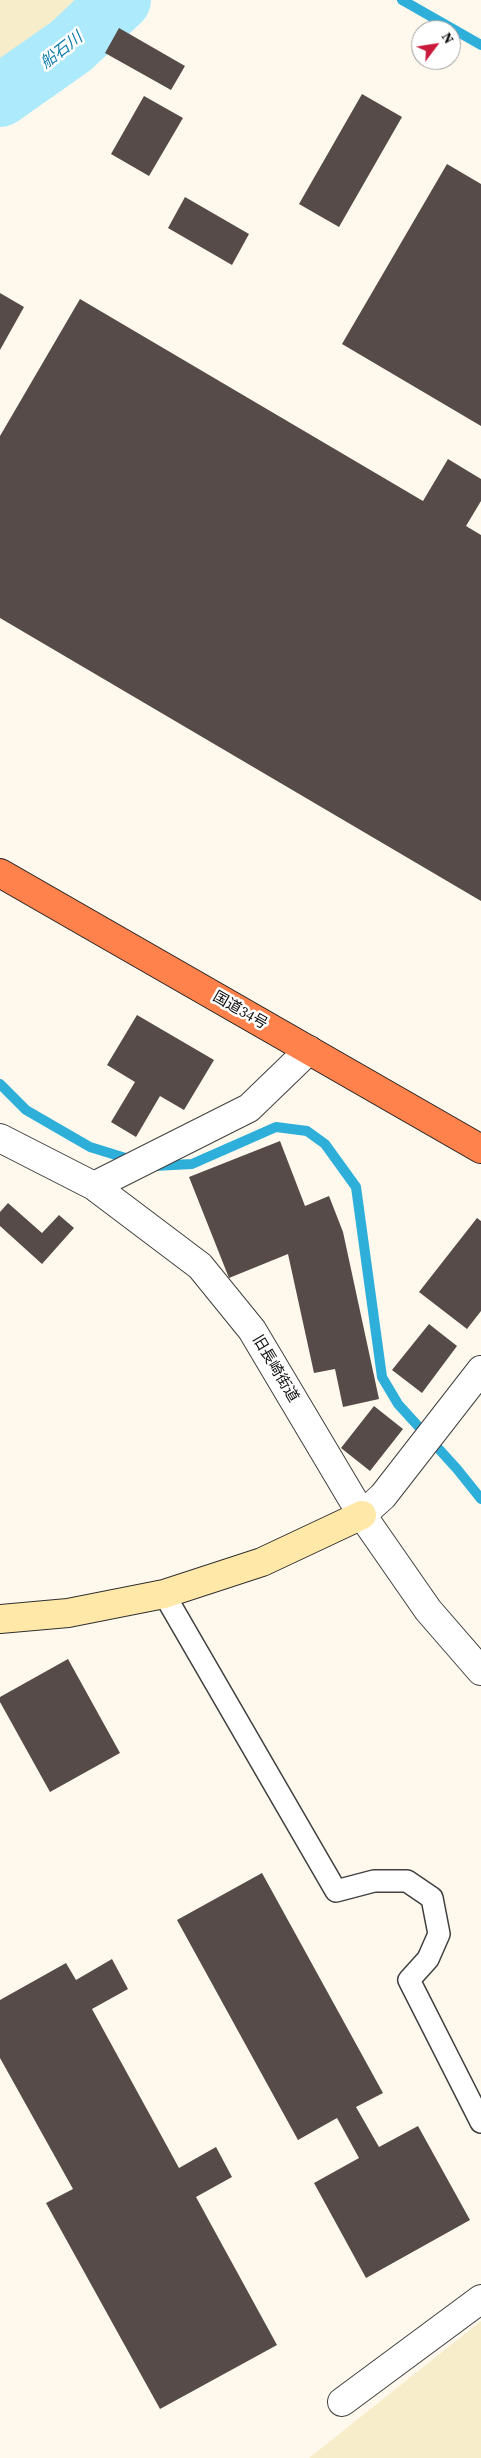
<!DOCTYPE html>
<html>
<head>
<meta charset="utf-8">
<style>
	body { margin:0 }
	#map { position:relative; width:481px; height:2458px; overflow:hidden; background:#fff9ed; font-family:"Source Serif 4",serif }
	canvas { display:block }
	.north { position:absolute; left:411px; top:20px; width:50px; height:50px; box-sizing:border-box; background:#fff; border:1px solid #9e9e9e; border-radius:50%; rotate:59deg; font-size:14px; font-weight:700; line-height:20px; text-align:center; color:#0d0d0d }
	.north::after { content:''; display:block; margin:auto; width:18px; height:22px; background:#c9193c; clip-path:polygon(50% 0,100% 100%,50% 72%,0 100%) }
</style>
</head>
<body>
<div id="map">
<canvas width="481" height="2458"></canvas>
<div class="north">N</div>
</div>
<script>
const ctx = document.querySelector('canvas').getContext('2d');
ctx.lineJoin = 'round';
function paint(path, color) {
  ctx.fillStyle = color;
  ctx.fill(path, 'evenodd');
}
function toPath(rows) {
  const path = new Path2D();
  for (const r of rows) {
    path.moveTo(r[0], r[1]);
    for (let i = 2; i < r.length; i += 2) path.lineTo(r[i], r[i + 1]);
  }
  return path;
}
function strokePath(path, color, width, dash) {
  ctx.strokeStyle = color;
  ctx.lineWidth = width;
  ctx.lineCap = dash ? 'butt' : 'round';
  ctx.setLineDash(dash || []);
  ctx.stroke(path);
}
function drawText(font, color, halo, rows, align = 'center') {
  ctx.font = font + ' "Source Serif 4","Noto Sans JP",serif';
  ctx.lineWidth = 5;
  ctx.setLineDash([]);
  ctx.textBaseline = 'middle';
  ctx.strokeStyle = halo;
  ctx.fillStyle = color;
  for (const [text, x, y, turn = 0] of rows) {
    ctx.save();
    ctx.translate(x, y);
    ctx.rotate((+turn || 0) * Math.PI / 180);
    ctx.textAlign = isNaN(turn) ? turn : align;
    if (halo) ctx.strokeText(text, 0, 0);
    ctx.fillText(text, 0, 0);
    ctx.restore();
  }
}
paint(toPath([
	[0,0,86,0,61,25,0,73],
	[481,2321,481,2458,309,2458]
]), '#f8edca');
strokePath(toPath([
	[402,0,481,45],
	[0,1084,26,1110,90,1147,132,1160],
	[154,1166,192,1164,276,1127,307,1131,325,1144,356,1187,382,1377,398,1404,457,1469,481,1499]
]), '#2dafd9', 10);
strokePath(toPath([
	[0,96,71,46,120,0]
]), '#aceafc', 62);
paint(toPath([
	[119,28,185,66,171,90,105,53],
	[362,94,402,117,339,227,299,204],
	[144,96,183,118,149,176,111,154],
	[447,164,481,184,481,426,342,344],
	[185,197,249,234,232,265,168,228],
	[0,293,24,307,0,350],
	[80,299,423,501,448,459,481,479,481,501,466,526,481,535,481,901,0,618,0,436],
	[137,1015,214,1060,184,1110,160,1096,136,1137,111,1122,135,1082,107,1065],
	[280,1141,305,1206,329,1196,343,1232,379,1399,343,1407,335,1369,314,1373,288,1254,229,1278,189,1177],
	[8,1203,42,1233,59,1215,74,1228,42,1264,0,1226,0,1212],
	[477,1218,481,1221,481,1311,467,1329,419,1292],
	[429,1324,457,1346,422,1393,392,1370],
	[374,1406,403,1429,370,1471,341,1448],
	[68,1659,120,1753,50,1792,0,1702,0,1697],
	[262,1873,383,2093,356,2107,379,2147,418,2126,470,2220,366,2278,314,2183,359,2158,337,2118,298,2140,177,1920],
	[112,1959,128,1989,92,2009,179,2168,216,2147,232,2177,196,2197,277,2345,160,2409,46,2203,73,2189,0,2058,0,2000,66,1963,76,1980]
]), '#564b48');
const lane = toPath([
	[164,1594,336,1891,374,1881,407,1881,432,1898,439,1934,428,1959,409,1980,481,2122]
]);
const street = toPath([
	[0,1138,94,1186,200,1266,252,1330,362,1515,428,1610,481,1671],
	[94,1186,249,1108,309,1050],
	[362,1515,383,1496,481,1370],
	[342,2402,481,2299]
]);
const secondary = toPath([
	[0,1619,68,1613,164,1594,262,1562,362,1515]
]);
const highway = toPath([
	[0,873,481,1149]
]);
strokePath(lane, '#404040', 24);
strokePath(street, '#404040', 30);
strokePath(secondary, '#2f2f2f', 30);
strokePath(highway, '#1e1e1e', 30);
strokePath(lane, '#fff', 21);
strokePath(street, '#fff', 28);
strokePath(secondary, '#ffe8a8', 28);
strokePath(highway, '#ff814b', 28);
drawText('15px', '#0d0d0d', '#fff', [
	["国道34号",240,1011,30],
	["旧長崎街道",275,1369,59]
]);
drawText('italic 16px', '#0b7da9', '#fff', [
	["船石川",62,51,-38]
]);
</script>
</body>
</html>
